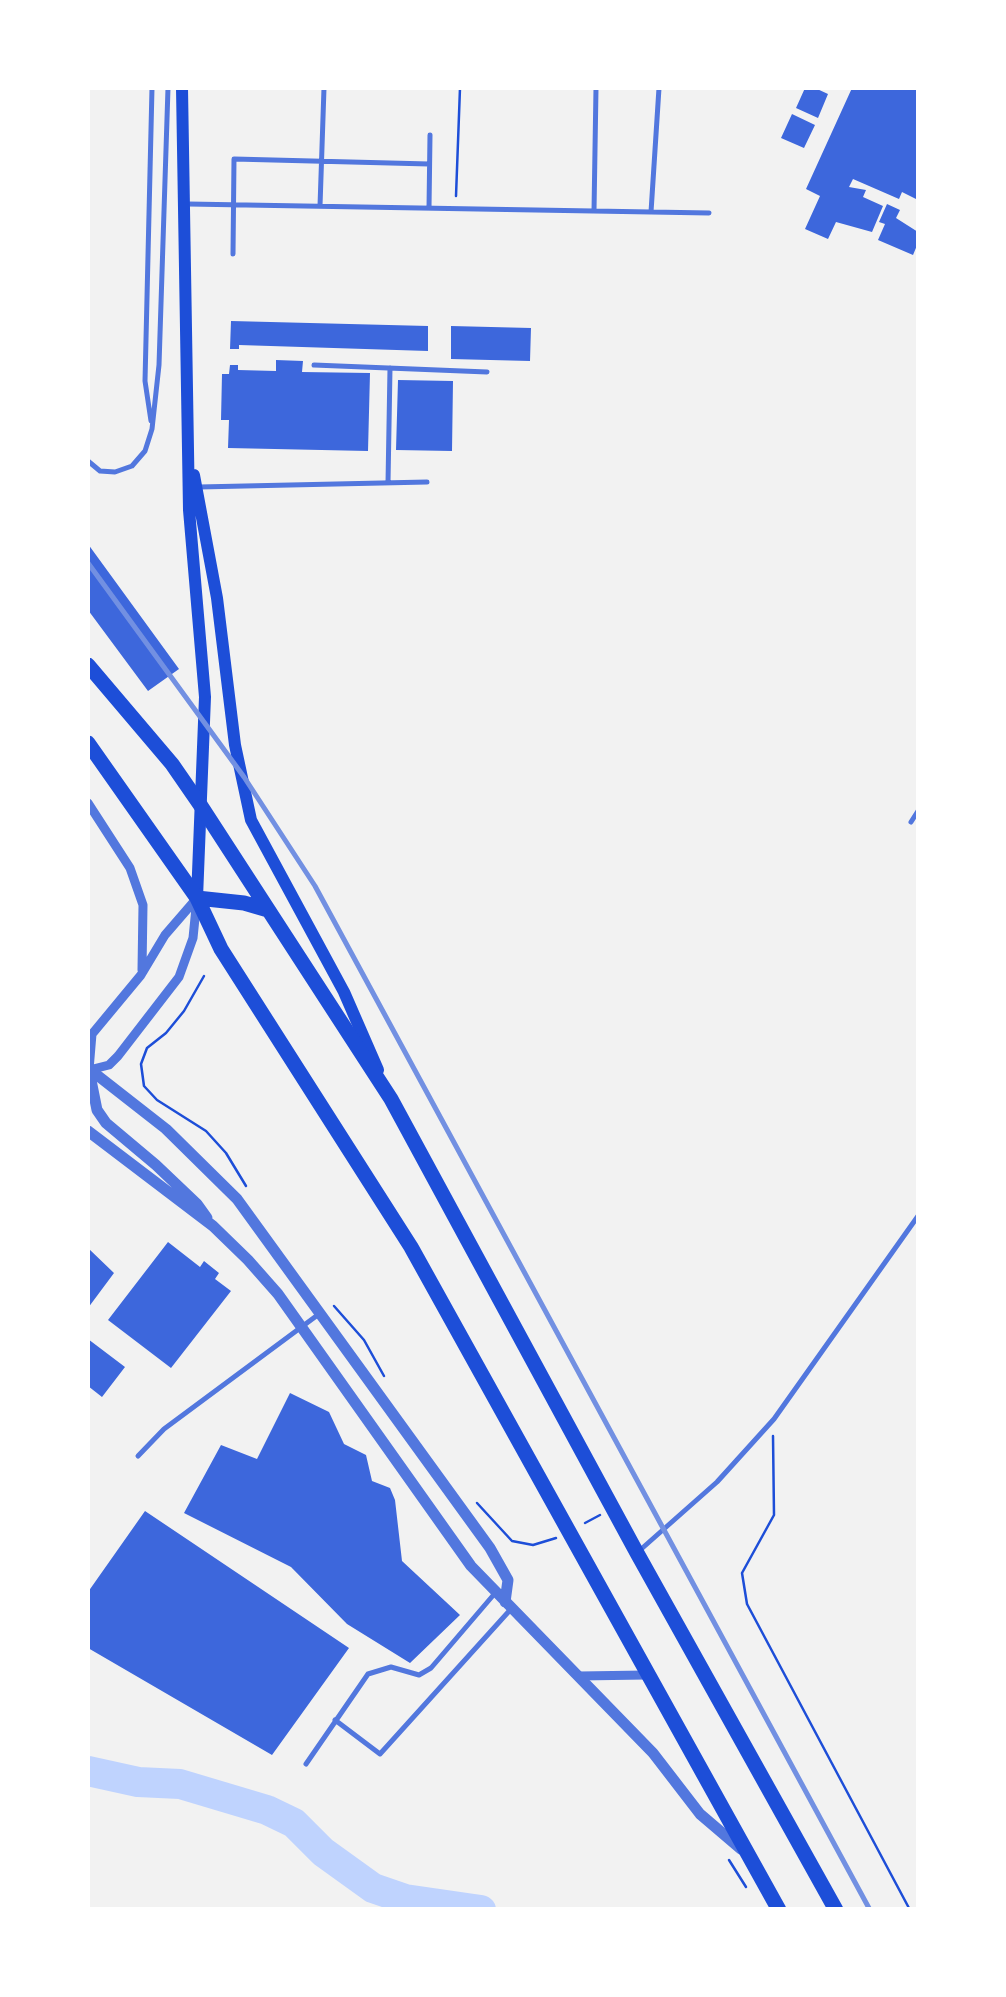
<!DOCTYPE html>
<html>
<head>
<meta charset="utf-8">
<style>
	body { margin:0 }
	#map { position:relative; width:1006px; height:1997px; overflow:hidden; background:#f2f2f2; font-family:"Fira Sans Condensed",sans-serif }
	canvas { display:block }
	.frame { position:absolute; inset:0; border:90px solid #fff; pointer-events:none }
</style>
</head>
<body>
<div id="map">
<canvas width="1006" height="1997"></canvas>
<div class="frame"></div>
</div>
<script>
const ctx = document.querySelector('canvas').getContext('2d');
ctx.lineJoin = 'round';
function toPath(rows) {
  const path = new Path2D();
  for (const r of rows) {
    path.moveTo(r[0], r[1]);
    for (let i = 2; i < r.length; i += 2) path.lineTo(r[i], r[i + 1]);
  }
  return path;
}
function strokePath(path, color, width, dash) {
  ctx.strokeStyle = color;
  ctx.lineWidth = width;
  ctx.lineCap = dash ? 'butt' : 'round';
  ctx.setLineDash(dash || []);
  ctx.stroke(path);
}
function paint(path, color) {
  ctx.fillStyle = color;
  ctx.fill(path, 'evenodd');
}
strokePath(toPath([
	[88,1771,138,1782,180,1784,267,1810,294,1823,323,1852,373,1888,405,1899,481,1910]
]), '#bfd3fe', 30);
paint(toPath([
	[805,88,815,88,828,94,818,118,796,108],
	[852,88,918,88,918,200,902,192,899,199,853,179,849,187,866,190,863,197,883,206,872,232,836,222,828,239,805,229,820,196,806,189],
	[792,114,815,125,804,148,781,138],
	[887,204,900,210,896,218,918,232,918,243,913,255,878,240,885,224,879,222],
	[231,321,428,326,428,351,239,345,239,349,230,349],
	[451,326,531,328,530,361,451,359],
	[276,360,303,361,302,372,370,373,368,451,228,448,229,420,221,420,222,374,229,374,230,365,238,365,238,370,276,371],
	[398,380,453,381,452,451,396,450],
	[88,544,179,669,148,691,88,610],
	[168,1242,200,1267,204,1261,219,1273,215,1279,231,1291,171,1368,108,1320],
	[88,1248,114,1273,88,1308],
	[88,1339,125,1367,102,1397,88,1386],
	[290,1393,329,1412,344,1444,366,1455,372,1481,390,1488,395,1500,402,1561,460,1615,410,1663,347,1624,291,1567,184,1513,221,1445,257,1459],
	[145,1511,349,1648,272,1755,88,1648,88,1592]
]), '#3d67dc');
strokePath(toPath([
	[456,196,460,88],
	[204,976,184,1011,166,1033,147,1048,141,1064,144,1086,157,1100,206,1131,226,1153,246,1186],
	[334,1306,364,1340,384,1376],
	[773,1436,774,1515,742,1573,747,1604,910,1910],
	[477,1503,512,1541,533,1545,556,1538],
	[585,1523,600,1515],
	[729,1860,746,1887]
]), '#1d4ed8', 2.5);
strokePath(toPath([
	[188,204,709,213],
	[320,206,324,88],
	[429,208,430,135],
	[594,211,596,88],
	[651,212,659,88],
	[233,254,234,159,429,164],
	[314,365,487,372],
	[151,421,145,381,152,88],
	[88,461,100,471,115,472,132,466,145,451,152,429,159,365,168,88],
	[388,483,390,368],
	[199,487,427,482],
	[911,822,918,811],
	[138,1456,164,1429,319,1314],
	[639,1551,717,1482,774,1419,918,1216],
	[335,1720,380,1754,511,1609],
	[306,1764,368,1674,391,1667,419,1675,431,1668,496,1592]
]), '#5277de', 5);
strokePath(toPath([
	[88,803,130,868,143,905,142,970],
	[197,898,193,938,179,977,118,1056,109,1065,89,1070,92,1034,141,975,165,935,197,898],
	[579,1676,646,1675]
]), '#5277de', 9);
strokePath(toPath([
	[88,1068,166,1129,237,1199,490,1548,508,1580,505,1602],
	[89,1070,97,1110,106,1123,156,1165,197,1204,207,1218],
	[88,1131,213,1226,248,1260,278,1294,471,1566,653,1753,700,1814,741,1849]
]), '#5277de', 11);
strokePath(toPath([
	[182,88,189,510,205,697,197,898],
	[194,475,217,598,235,745,251,820,344,992,378,1070]
]), '#1d4ed8', 12);
strokePath(toPath([
	[88,665,172,764,201,806,391,1099,637,1553,836,1910],
	[88,743,197,898,221,949,411,1247,779,1910],
	[197,898,244,903,268,910]
]), '#1d4ed8', 15);
strokePath(toPath([
	[88,563,244,777,315,886,870,1910]
]), '#7290e2', 5);
</script>
</body>
</html>
